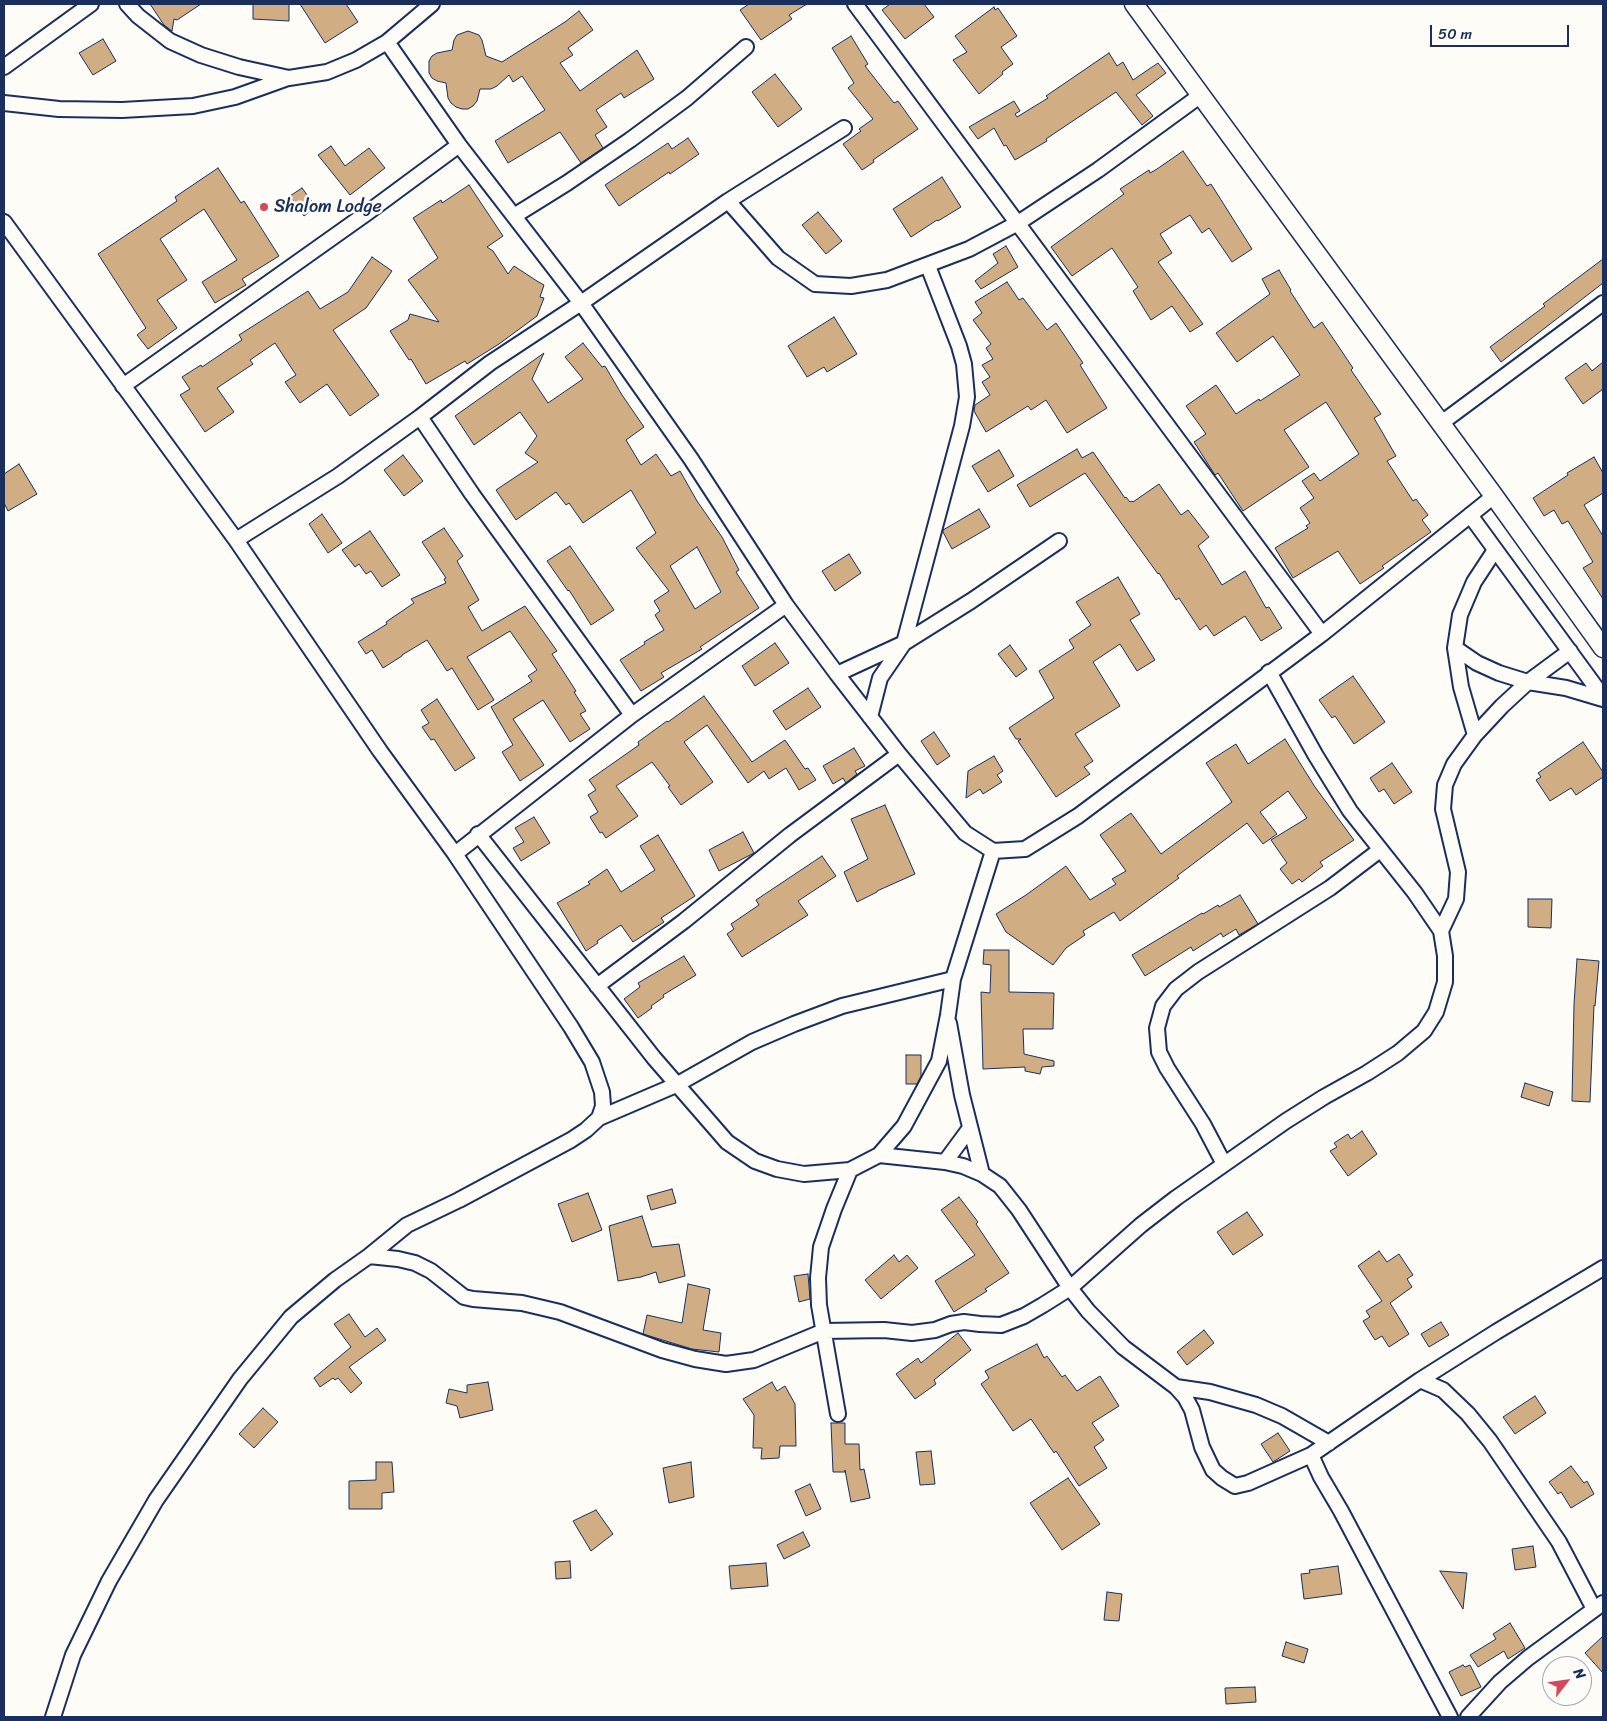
<!DOCTYPE html>
<html>
<head>
<meta charset="utf-8">
<style>
	body { margin:0 }
	#map { position:relative; width:1607px; height:1721px; overflow:hidden; background:#fdfcf7; font-family:Sriracha,sans-serif }
	canvas { display:block }
	.frame { position:absolute; inset:0; border:5px solid #1b2f5e; pointer-events:none }
	.north { position:absolute; left:1542px; top:1656px; width:50px; height:50px; box-sizing:border-box; background:#fdfcf7; border:1px solid #a3aaba; border-radius:50%; rotate:60deg; font-size:14px; font-weight:700; line-height:20px; text-align:center; color:#1b2f5e }
	.north::after { content:''; display:block; margin:auto; width:18px; height:22px; background:#d1495b; clip-path:polygon(50% 0,100% 100%,50% 72%,0 100%) }
	.scale { position:absolute; left:1430px; top:25px; width:139px; height:22px; box-sizing:border-box; border:2px solid #1b2f5e; border-top:0; padding-left:6px; font-size:15px; line-height:18px; white-space:nowrap; color:#1b2f5e; -webkit-text-stroke:4px #fdfcf7; paint-order:stroke }
</style>
</head>
<body>
<div id="map">
<canvas width="1607" height="1721"></canvas>
<div class="frame"></div>
<div class="north">N</div>
<div class="scale">50 m</div>
</div>
<script>
const ctx = document.querySelector('canvas').getContext('2d');
ctx.lineJoin = 'round';
function paint(path, color) {
  ctx.fillStyle = color;
  ctx.fill(path, 'evenodd');
}
function toPath(rows) {
  const path = new Path2D();
  for (const r of rows) {
    path.moveTo(r[0], r[1]);
    for (let i = 2; i < r.length; i += 2) path.lineTo(r[i], r[i + 1]);
  }
  return path;
}
function strokePath(path, color, width, dash) {
  ctx.strokeStyle = color;
  ctx.lineWidth = width;
  ctx.lineCap = dash ? 'butt' : 'round';
  ctx.setLineDash(dash || []);
  ctx.stroke(path);
}
function drawText(font, color, halo, rows, align = 'center') {
  ctx.font = font + ' Sriracha,sans-serif';
  ctx.lineWidth = 5;
  ctx.setLineDash([]);
  ctx.textBaseline = 'middle';
  ctx.strokeStyle = halo;
  ctx.fillStyle = color;
  for (const [text, x, y, turn = 0] of rows) {
    ctx.save();
    ctx.translate(x, y);
    ctx.rotate((+turn || 0) * Math.PI / 180);
    ctx.textAlign = isNaN(turn) ? turn : align;
    if (halo) ctx.strokeText(text, 0, 0);
    ctx.fillText(text, 0, 0);
    ctx.restore();
  }
}
const building = toPath([
	[150,4,201,4,177,20,174,19,172,31,164,25,150,4],
	[253,4,289,4,289,21,253,19,253,4],
	[300,4,346,4,358,22,325,43,300,4],
	[749,4,807,4,789,15,792,19,761,40,740,10,749,4],
	[890,4,924,4,934,17,905,39,882,10,890,4],
	[994,7,995,10,998,8,1017,36,1001,47,1013,64,1002,72,1003,74,979,94,953,60,967,52,955,36,994,7],
	[579,11,593,30,568,48,573,55,560,63,580,91,637,50,654,79,624,98,621,93,596,110,607,127,595,135,603,148,581,163,560,132,508,163,495,141,545,110,522,76,513,82,509,75,497,86,491,89,480,89,477,101,473,106,468,109,462,109,456,107,451,103,448,98,446,83,437,81,432,78,429,73,429,61,432,56,437,53,452,50,454,40,457,35,468,31,479,35,482,40,486,56,502,62,565,22,579,11],
	[851,36,868,64,865,66,894,103,898,101,918,129,873,160,874,162,862,170,843,144,861,131,859,129,873,119,848,88,854,83,832,48,851,36],
	[103,39,116,61,93,75,79,53,103,39],
	[1109,53,1117,66,1123,62,1133,80,1158,63,1166,73,1136,95,1153,116,1142,125,1116,92,1046,139,1047,141,1015,160,1006,145,1004,146,994,128,978,139,969,127,1014,101,1020,111,1015,114,1017,117,1048,98,1046,96,1109,53],
	[775,74,802,109,778,127,752,92,775,74],
	[688,138,699,154,670,174,669,172,619,206,605,185,668,143,672,149,688,138],
	[331,146,345,166,369,148,385,168,350,195,318,155,331,146],
	[1183,151,1207,186,1211,184,1252,249,1232,262,1209,228,1202,233,1190,215,1160,234,1172,253,1158,262,1203,324,1190,332,1172,306,1151,320,1133,291,1138,287,1112,248,1072,276,1051,247,1124,194,1120,189,1149,170,1150,173,1157,169,1183,151],
	[218,168,241,203,244,201,279,256,242,279,246,285,215,303,202,282,237,260,204,209,160,239,187,280,157,300,177,328,148,349,137,335,146,328,98,254,177,201,175,197,218,168],
	[942,177,961,207,938,221,937,220,911,237,893,209,942,177],
	[469,185,503,236,487,247,493,251,508,274,514,266,537,281,544,285,540,297,544,298,537,316,499,344,467,364,465,361,426,384,411,359,409,360,390,331,408,320,410,314,439,322,408,280,438,258,413,218,441,200,442,203,469,185],
	[302,188,316,207,304,216,290,196,302,188],
	[818,212,842,241,826,254,802,225,818,212],
	[1006,246,1018,267,981,289,975,281,998,263,993,254,1006,246],
	[372,257,392,271,366,308,333,330,379,395,350,416,327,384,300,403,285,382,296,375,275,343,250,360,253,364,217,388,234,412,205,432,180,395,190,389,182,377,201,365,202,367,242,340,239,335,308,291,320,309,348,292,372,257],
	[1603,259,1603,283,1501,362,1490,347,1545,306,1543,304,1603,259],
	[1279,270,1291,290,1290,291,1314,328,1322,322,1353,368,1351,370,1381,414,1374,418,1396,456,1387,461,1413,501,1416,499,1428,515,1422,520,1431,532,1382,566,1384,568,1360,584,1338,551,1293,578,1275,548,1308,528,1306,526,1310,523,1300,508,1314,498,1302,481,1314,473,1320,481,1359,454,1326,402,1284,430,1309,467,1243,511,1218,473,1215,475,1194,442,1206,434,1186,406,1216,385,1236,414,1259,399,1260,401,1300,375,1273,336,1237,362,1216,333,1270,294,1262,279,1279,270],
	[1007,282,1019,300,1023,298,1047,330,1056,323,1083,363,1080,365,1107,408,1067,433,1046,400,1031,410,1028,406,986,432,974,411,975,405,990,395,982,382,990,377,982,365,993,359,986,348,991,344,973,320,982,313,975,302,1007,282],
	[834,317,857,354,827,372,824,367,807,377,788,346,834,317],
	[583,343,602,367,605,366,622,395,644,427,626,440,641,465,656,454,671,476,680,471,697,501,722,537,739,570,736,572,759,608,700,647,702,649,661,673,664,677,641,691,620,660,645,644,644,642,664,630,655,615,660,611,654,601,669,591,636,548,656,533,631,490,583,523,569,503,566,505,556,492,516,520,496,490,538,462,525,453,537,436,520,412,474,445,455,416,544,353,532,379,548,403,583,379,565,357,583,343],
	[697,547,721,592,695,609,670,566,697,547],
	[1603,362,1603,389,1583,404,1565,378,1586,363,1592,371,1603,362],
	[1077,449,1082,458,1093,452,1125,498,1126,497,1130,502,1132,501,1133,502,1159,484,1181,515,1188,510,1209,537,1198,546,1222,585,1245,571,1266,608,1269,607,1282,628,1261,641,1245,616,1214,636,1206,625,1200,630,1179,598,1176,600,1159,573,1158,574,1085,473,1030,507,1017,485,1077,449],
	[999,450,1014,476,988,492,972,466,999,450],
	[403,455,423,481,404,496,384,470,403,455],
	[1594,457,1603,473,1603,493,1584,505,1603,536,1603,599,1583,568,1593,562,1568,521,1562,524,1554,510,1544,516,1533,498,1568,475,1567,473,1594,457],
	[19,464,37,494,8,511,4,503,4,474,19,464],
	[979,509,990,527,952,549,943,532,943,530,979,509],
	[322,514,342,543,328,553,309,524,322,514],
	[444,528,463,556,457,561,479,600,468,607,482,631,525,606,557,651,552,654,576,691,574,692,586,711,580,714,590,729,570,742,543,700,513,719,544,765,520,781,502,752,513,745,491,707,532,681,528,676,537,670,510,631,467,657,494,700,478,710,452,668,447,671,427,640,402,655,402,656,383,668,372,650,366,654,358,642,387,624,386,622,414,603,411,599,446,583,444,579,446,578,422,542,444,528],
	[370,531,400,575,382,587,371,571,366,574,359,564,355,567,342,550,370,531],
	[570,546,614,610,591,625,569,590,568,591,547,561,570,546],
	[849,554,861,573,835,591,822,571,849,554],
	[1118,577,1140,614,1130,620,1155,660,1137,671,1120,644,1093,662,1120,706,1075,734,1093,761,1084,767,1090,774,1056,797,1018,741,1021,739,1016,739,1009,728,1054,698,1039,671,1074,648,1069,640,1091,625,1076,602,1118,577],
	[775,643,789,663,755,686,742,666,775,643],
	[1010,645,1027,669,1016,677,998,654,1010,645],
	[1353,676,1385,722,1354,744,1335,716,1332,718,1319,700,1353,676],
	[808,688,821,707,786,730,773,711,808,688],
	[704,696,752,762,785,740,805,769,808,768,816,780,799,790,786,768,769,779,764,771,748,783,707,725,684,742,713,782,681,805,668,787,670,786,652,762,616,786,638,816,606,838,602,832,600,833,590,817,598,812,588,795,596,790,589,780,639,745,638,742,667,721,668,722,704,696],
	[437,699,475,758,455,771,434,739,431,740,422,727,429,723,421,710,437,699],
	[934,732,950,756,937,765,921,741,934,732],
	[1285,739,1315,787,1354,840,1320,862,1323,866,1302,882,1299,879,1292,884,1280,869,1287,863,1271,840,1307,818,1288,791,1260,812,1277,834,1263,844,1247,823,1177,876,1179,878,1120,921,1114,912,1083,931,1085,935,1066,948,1053,965,1006,932,996,914,1026,895,1066,866,1090,900,1116,884,1112,879,1126,871,1100,835,1131,813,1161,854,1232,802,1206,763,1236,744,1248,764,1285,739],
	[1583,742,1603,772,1603,777,1576,795,1571,788,1550,801,1536,780,1541,777,1538,773,1583,742],
	[854,748,865,766,855,771,857,774,846,783,843,778,833,784,823,766,854,748],
	[994,756,1003,771,997,775,1002,782,983,794,980,789,966,798,968,771,994,756],
	[1392,763,1412,792,1394,804,1384,789,1379,792,1370,778,1392,763],
	[885,805,915,874,877,891,877,892,857,902,844,872,868,859,851,819,885,805],
	[534,817,550,843,521,861,513,848,524,842,515,828,534,817],
	[743,832,754,853,719,871,709,850,743,832],
	[658,835,695,896,661,918,664,922,633,942,621,925,597,941,598,943,586,951,557,903,590,884,588,882,607,869,621,892,655,870,640,846,658,835],
	[822,856,836,876,798,901,808,915,742,957,727,934,734,929,731,924,759,905,756,900,822,856],
	[1240,895,1258,924,1239,935,1236,929,1223,937,1221,933,1193,951,1191,947,1145,976,1132,955,1202,913,1203,914,1218,905,1219,907,1240,895],
	[1528,899,1552,899,1551,928,1528,927,1528,899],
	[984,950,1009,950,1009,992,1054,993,1053,1029,1023,1029,1024,1054,1054,1061,1054,1066,1042,1067,1040,1074,1025,1071,1025,1067,983,1069,981,992,990,993,991,965,983,964,984,950],
	[684,956,696,975,663,995,664,997,651,1006,652,1008,638,1018,624,999,640,987,638,983,684,956],
	[1577,959,1599,961,1595,1006,1594,1005,1590,1102,1572,1101,1574,1004,1577,959],
	[906,1055,921,1055,921,1076,917,1084,906,1084,906,1055],
	[1525,1083,1553,1092,1549,1106,1521,1097,1525,1083],
	[1362,1131,1377,1154,1348,1176,1330,1151,1337,1147,1334,1143,1348,1134,1351,1139,1362,1131],
	[672,1189,676,1203,651,1210,647,1196,672,1189],
	[588,1193,602,1230,572,1242,558,1204,588,1193],
	[959,1197,978,1222,976,1224,1009,1273,985,1289,987,1291,954,1312,935,1281,975,1255,941,1210,959,1197],
	[1247,1212,1263,1235,1233,1255,1217,1232,1247,1212],
	[642,1216,652,1247,679,1244,685,1276,659,1283,656,1272,641,1277,618,1281,609,1226,642,1216],
	[1379,1251,1387,1262,1399,1254,1413,1275,1407,1279,1412,1287,1390,1303,1409,1334,1389,1347,1382,1336,1375,1340,1363,1321,1370,1317,1366,1311,1382,1301,1358,1266,1379,1251],
	[894,1255,899,1262,907,1255,918,1268,881,1299,865,1280,894,1255],
	[808,1274,810,1299,799,1302,794,1276,808,1274],
	[688,1284,710,1289,703,1330,721,1333,719,1352,692,1349,643,1334,647,1315,682,1323,688,1284],
	[349,1314,365,1337,377,1328,386,1340,349,1367,362,1383,351,1393,338,1378,335,1380,333,1378,320,1387,314,1378,351,1347,334,1324,349,1314],
	[1441,1322,1449,1335,1429,1347,1421,1334,1441,1322],
	[1204,1330,1214,1343,1187,1365,1177,1352,1204,1330],
	[958,1333,971,1350,934,1380,936,1384,915,1399,896,1374,918,1358,921,1363,958,1333],
	[1037,1344,1044,1358,1047,1356,1062,1377,1065,1375,1077,1391,1100,1376,1119,1406,1092,1423,1104,1440,1094,1447,1107,1468,1079,1486,1056,1451,1054,1453,1031,1419,1013,1431,981,1384,989,1378,985,1371,1037,1344],
	[488,1382,493,1410,460,1418,457,1406,446,1403,449,1389,467,1393,467,1385,488,1382],
	[772,1382,777,1391,785,1386,795,1404,796,1446,780,1446,779,1458,761,1459,762,1448,753,1448,754,1415,743,1399,772,1382],
	[1535,1396,1546,1413,1515,1434,1503,1417,1535,1396],
	[263,1408,278,1422,254,1448,239,1434,263,1408],
	[831,1423,845,1423,845,1444,859,1444,860,1470,864,1469,870,1498,851,1502,845,1470,845,1472,833,1472,831,1423],
	[1278,1433,1290,1451,1273,1462,1261,1444,1278,1433],
	[931,1451,935,1484,920,1485,916,1452,931,1451],
	[376,1462,392,1462,394,1492,382,1493,382,1509,349,1509,349,1481,376,1480,376,1462],
	[691,1462,694,1497,669,1503,663,1468,691,1462],
	[1571,1466,1584,1483,1587,1481,1594,1494,1571,1508,1561,1492,1558,1494,1549,1482,1571,1466],
	[1068,1478,1100,1524,1062,1550,1030,1503,1068,1478],
	[810,1484,821,1509,806,1516,795,1491,810,1484],
	[596,1510,613,1534,591,1551,573,1521,596,1510],
	[803,1532,810,1546,784,1559,777,1545,803,1532],
	[1533,1546,1536,1567,1515,1570,1512,1549,1533,1546],
	[570,1561,571,1578,556,1579,555,1562,570,1561],
	[766,1563,768,1586,731,1589,729,1566,766,1563],
	[1338,1566,1342,1594,1304,1599,1301,1574,1310,1573,1309,1570,1338,1566],
	[1440,1571,1467,1573,1463,1609,1440,1571],
	[1107,1592,1122,1594,1119,1621,1104,1620,1107,1592],
	[1510,1623,1525,1648,1508,1659,1504,1651,1478,1667,1470,1655,1496,1639,1493,1634,1510,1623],
	[1603,1636,1603,1673,1585,1653,1603,1636],
	[1286,1642,1308,1649,1304,1663,1282,1656,1286,1642],
	[1463,1665,1465,1667,1470,1665,1481,1687,1461,1696,1449,1672,1463,1665],
	[1255,1687,1256,1702,1226,1704,1225,1688,1255,1687]
]);
paint(building, '#d0ad82');
strokePath(building, '#1b2f5e', 1);
const minor = toPath([
	[127,4,138,16,170,41,201,55,239,67,289,78,327,72,356,60,387,42,432,4],
	[855,4,1322,634],
	[387,42,459,145,581,303,691,459,786,605,837,674,899,754,965,833,993,851,1025,849,1078,816,1322,634,1494,496],
	[4,67,91,4],
	[4,103,59,109,122,110,193,106,235,97,288,78],
	[728,201,778,258,815,284,851,286,887,280,969,249,1018,223,1098,170,1201,95],
	[514,216,567,183,630,140,687,98,746,47],
	[4,222,236,540,380,751,455,854,571,1027,592,1062,602,1092,603,1106,599,1118,586,1130,571,1140,459,1200,407,1225,369,1256,335,1280,291,1317,240,1379,156,1500,109,1581,73,1655,53,1717],
	[123,386,367,213,459,145],
	[420,417,472,494,632,715],
	[1440,424,1603,303],
	[1470,515,1603,697],
	[236,540,338,476,420,417,490,363,581,303,728,201,844,128],
	[1455,648,1477,663,1499,673,1528,682,1566,688,1603,699],
	[837,674,904,643,971,601,1059,541],
	[870,717,880,678,904,643,962,426,967,397,964,364,959,346,928,266],
	[1475,735,1461,687,1455,648,1460,615,1474,582,1495,550],
	[478,834,654,1058,727,1142,755,1161,777,1169,804,1174,850,1170,879,1155,904,1126,939,1061,948,1015,953,979,993,851],
	[455,854,632,715,786,605],
	[1441,931,1456,899,1458,872,1443,809,1445,785,1454,764,1475,735,1502,706,1528,682,1570,651],
	[597,986,684,921,790,835,899,754],
	[949,1023,962,1095,982,1174],
	[599,1118,676,1085,752,1042,794,1024,842,1006,953,979],
	[879,1155,945,1162,963,1166,982,1174,1000,1186,1019,1210,1070,1288,1088,1311,1123,1347,1176,1387,1185,1397,1192,1410,1202,1447,1213,1470,1222,1478,1235,1486,1248,1483,1311,1455,1420,1380,1496,1332,1603,1268],
	[945,1162,970,1128],
	[1224,1164,1203,1124,1167,1068,1159,1052,1157,1028,1163,1006,1176,989,1198,972,1330,888,1380,850],
	[369,1256,398,1259,415,1263,431,1271,464,1297,473,1299,522,1303,560,1312,662,1350,695,1359,726,1364,754,1360,824,1331,884,1330,912,1333,935,1330,951,1324,964,1322,980,1324,1001,1325,1024,1316,1043,1305,1070,1288,1141,1225,1176,1198,1286,1121,1324,1097,1367,1073,1398,1053,1424,1031,1436,1012,1445,982,1445,956,1441,931,1415,893,1350,811,1316,756,1269,672],
	[1420,1380,1443,1390,1468,1414,1490,1441,1559,1542,1594,1609],
	[1176,1387,1210,1392,1256,1405,1282,1416,1329,1443],
	[838,1414,819,1305,818,1278,821,1247,834,1209,850,1170],
	[1311,1455,1321,1477,1341,1511,1450,1717],
	[1468,1717,1500,1682,1528,1658,1603,1603]
]);
const tertiary = toPath([
	[1134,4,1494,496,1603,648]
]);
strokePath(minor, '#1b2f5e', 18);
strokePath(tertiary, '#1b2f5e', 21);
strokePath(minor, '#fdfcf7', 14);
strokePath(tertiary, '#fdfcf7', 18);
for (const [x, y, r, color] of [
	[264,207,5,"#d1495b"]
]) {
  const dot = new Path2D();
  dot.arc(x, y, r, 0, 2 * Math.PI);
  ctx.fillStyle = color;
  ctx.fill(dot);
  strokePath(dot, '#fdfcf7', 2);
}
drawText('18px', '#1b2f5e', '#fdfcf7', [
	["Shalom Lodge",274,207]
], 'left');
</script>
</body>
</html>
